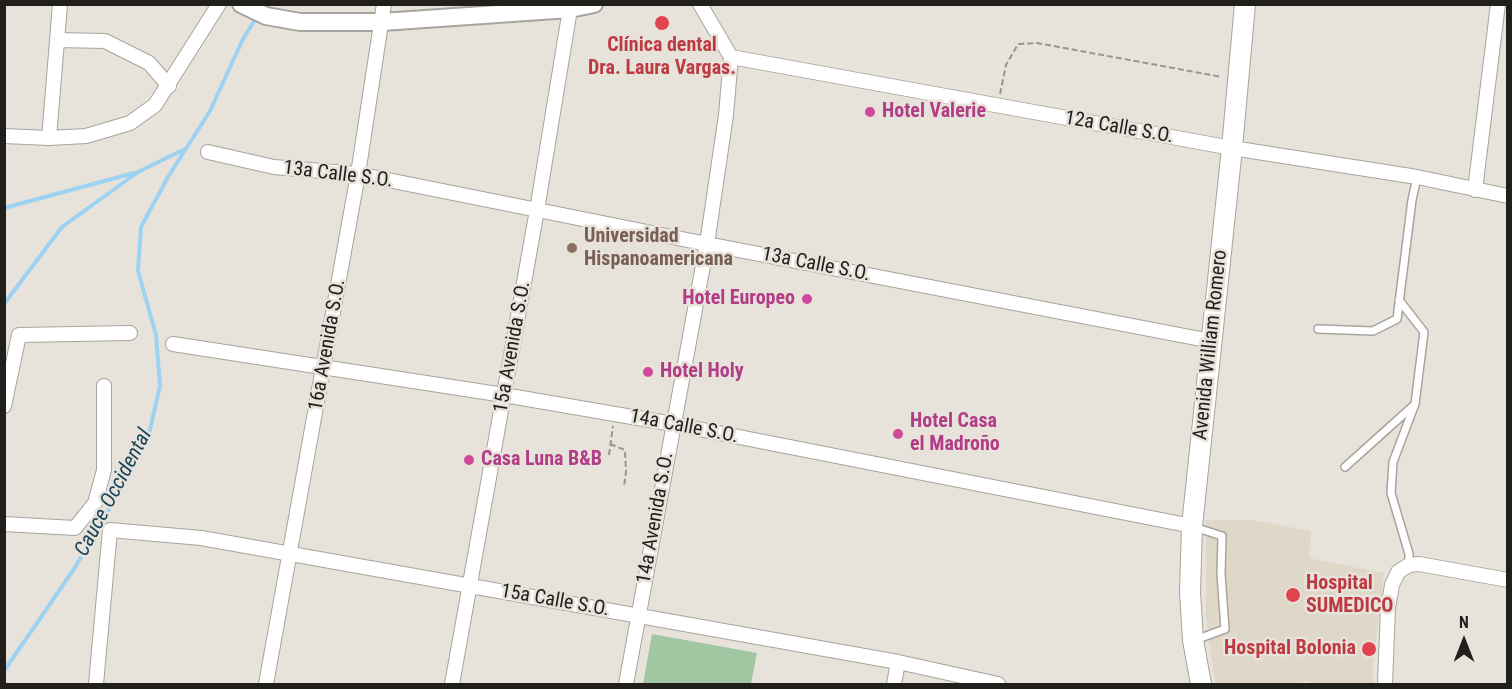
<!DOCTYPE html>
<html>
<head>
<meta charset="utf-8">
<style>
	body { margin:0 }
	#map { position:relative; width:1512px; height:689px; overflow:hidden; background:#e7e3db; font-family:"Roboto Condensed",sans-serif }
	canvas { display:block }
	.frame { position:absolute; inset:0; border:6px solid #201f1c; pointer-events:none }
	.north { position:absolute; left:1434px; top:611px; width:60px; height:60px; -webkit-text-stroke:4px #e7e3db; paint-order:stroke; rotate:0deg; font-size:16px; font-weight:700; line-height:24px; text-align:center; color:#201f1c }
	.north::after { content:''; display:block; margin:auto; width:21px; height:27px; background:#201f1c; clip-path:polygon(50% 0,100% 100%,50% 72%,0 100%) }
</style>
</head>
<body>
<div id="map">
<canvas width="1512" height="689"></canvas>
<div class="frame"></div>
<div class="north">N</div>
</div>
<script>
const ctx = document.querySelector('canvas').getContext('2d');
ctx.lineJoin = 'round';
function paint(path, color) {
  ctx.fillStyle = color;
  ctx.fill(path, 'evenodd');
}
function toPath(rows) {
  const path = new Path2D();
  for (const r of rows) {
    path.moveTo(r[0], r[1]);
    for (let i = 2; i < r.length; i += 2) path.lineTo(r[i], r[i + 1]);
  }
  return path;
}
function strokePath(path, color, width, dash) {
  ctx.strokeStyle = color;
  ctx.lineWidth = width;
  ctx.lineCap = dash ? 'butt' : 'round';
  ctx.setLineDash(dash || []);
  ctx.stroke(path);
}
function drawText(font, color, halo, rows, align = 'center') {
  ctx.font = font + ' "Roboto Condensed",sans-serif';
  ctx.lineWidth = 5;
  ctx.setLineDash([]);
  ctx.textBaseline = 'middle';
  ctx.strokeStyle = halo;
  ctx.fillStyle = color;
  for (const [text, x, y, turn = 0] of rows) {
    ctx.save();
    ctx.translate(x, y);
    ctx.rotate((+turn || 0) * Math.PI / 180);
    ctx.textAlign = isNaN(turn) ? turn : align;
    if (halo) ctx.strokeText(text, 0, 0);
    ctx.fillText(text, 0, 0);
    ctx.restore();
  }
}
paint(toPath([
	[1206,520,1251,520,1311,531,1309,558,1384,573,1372,675,1375,684,1311,684,1308,681,1288,684,1215,684,1206,616]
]), '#dfd8c9');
paint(toPath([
	[652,634,757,653,751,684,643,684]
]), '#a0c6a2');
strokePath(toPath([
	[4,208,134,173],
	[4,304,62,227,138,172,185,149],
	[4,671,74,569,116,497,149,434,160,386,156,335,138,271,141,227,168,177,210,111,243,39,256,18]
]), '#9dd2f3', 4);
const service = toPath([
	[1399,300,1424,332,1415,404,1393,462,1391,493,1409,554,1409,565],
	[1318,329,1373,331,1397,319,1412,200,1417,177],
	[1345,467,1413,406],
	[1194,527,1222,536,1221,574,1225,629,1195,640]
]);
const minor = toPath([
	[58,40,105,41,149,63,169,86],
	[731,57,1232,148,1417,177,1508,196],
	[4,136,49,138,86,136,130,123,155,105,219,4],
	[49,138,60,4],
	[208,152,274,167,358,174,707,244,1211,341],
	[1475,190,1498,4],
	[173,344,504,395,673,424,1192,526],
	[4,406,19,335,130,333],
	[4,524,75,528,95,503,104,470,104,386],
	[96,684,110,530,201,538,898,662,998,684],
	[266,684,358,174,384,4],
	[452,684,537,210,570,9],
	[626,684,707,244,726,115,731,57,700,4],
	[894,684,898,662],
	[1385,684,1388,608,1392,585,1398,572,1409,565,1419,564,1508,580]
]);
const tertiary = toPath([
	[241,4,266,16,300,22,382,22,570,9,594,4]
]);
const secondary = toPath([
	[1201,684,1193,640,1190,592,1192,526,1232,148,1245,4]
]);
strokePath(service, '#a8a49d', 10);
strokePath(minor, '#a8a49d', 16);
strokePath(tertiary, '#a8a49d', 20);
strokePath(secondary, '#a8a49d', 22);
strokePath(toPath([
	[1000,94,1006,65,1018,44,1037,43,1222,77],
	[610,444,625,450,626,472,624,486],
	[609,455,613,426]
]), '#98958f', 2, [6, 3]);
strokePath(service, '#fff', 7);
strokePath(minor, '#fff', 14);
strokePath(tertiary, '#fff', 16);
strokePath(secondary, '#fff', 20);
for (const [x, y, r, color] of [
	[662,23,8,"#e0444e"],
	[870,112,6,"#d1479c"],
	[572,248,6,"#8d6e63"],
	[807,299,6,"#d1479c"],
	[648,372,6,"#d1479c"],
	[898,434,6,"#d1479c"],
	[469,460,6,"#d1479c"],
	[1293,595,8,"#e0444e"],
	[1369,649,8,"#e0444e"]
]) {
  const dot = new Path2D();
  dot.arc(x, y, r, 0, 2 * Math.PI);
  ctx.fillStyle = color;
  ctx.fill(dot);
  strokePath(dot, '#e7e3db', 2);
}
drawText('bold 20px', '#be3a42', '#e7e3db', [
	["Clínica dental",662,46],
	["Dra. Laura Vargas.",662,69],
	["Hospital",1306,584,"left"],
	["SUMEDICO",1306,607,"left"],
	["Hospital Bolonia",1356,649,"right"]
]);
drawText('bold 20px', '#b23c85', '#e7e3db', [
	["Hotel Valerie",882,112],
	["Hotel Europeo",795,299,"right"],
	["Hotel Holy",660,372],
	["Hotel Casa",910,422],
	["el Madroño",910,445],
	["Casa Luna B&B",481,460]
], 'left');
drawText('20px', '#201f1c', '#e7e3db', [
	["12a Calle S.O.",1119,128,10],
	["13a Calle S.O.",338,175,7],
	["13a Calle S.O.",816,265,11],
	["16a Avenida S.O.",328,345,-80],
	["Avenida William Romero",1211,345,-84],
	["15a Avenida S.O.",513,347,-80],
	["14a Calle S.O.",684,427,11],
	["14a Avenida S.O.",656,518,-80],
	["15a Calle S.O.",555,601,10]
]);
drawText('bold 20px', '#785e54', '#e7e3db', [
	["Universidad",584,237],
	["Hispanoamericana",584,260]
], 'left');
drawText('italic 21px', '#19435a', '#e7e3db', [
	["Cauce Occidental",114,493,-62]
]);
</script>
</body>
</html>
